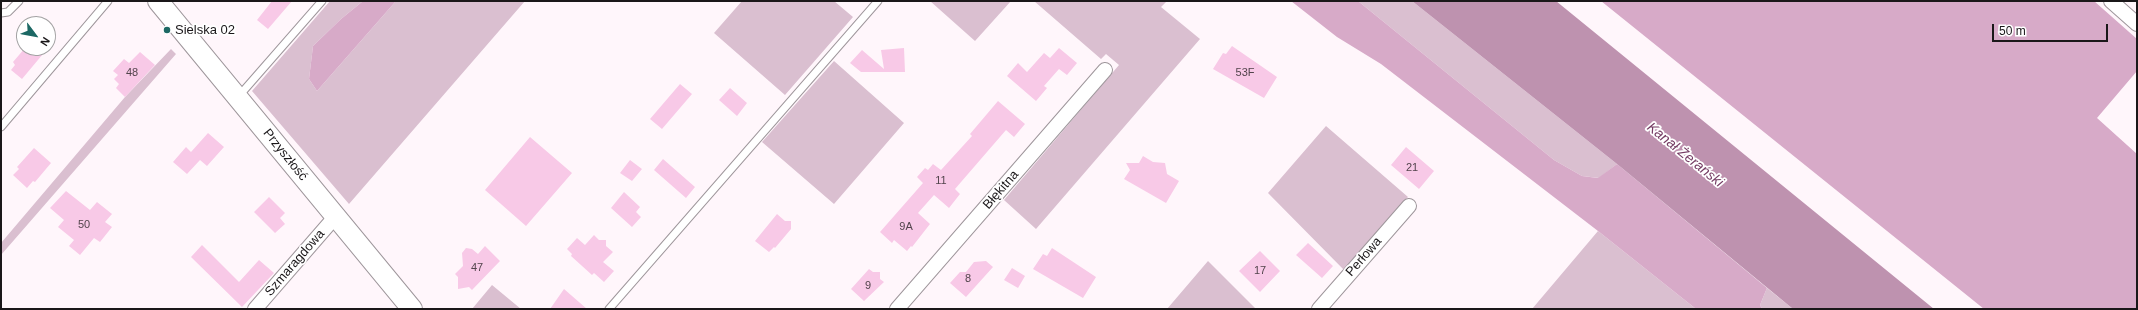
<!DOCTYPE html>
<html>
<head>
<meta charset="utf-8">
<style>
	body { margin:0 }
	#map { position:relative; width:2138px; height:310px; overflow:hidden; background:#fff6fb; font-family:Arial,sans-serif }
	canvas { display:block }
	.frame { position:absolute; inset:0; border:2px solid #1a1719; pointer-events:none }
	.north { position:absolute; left:16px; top:16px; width:40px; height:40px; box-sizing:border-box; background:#fff; border:1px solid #a3a2a3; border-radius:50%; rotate:122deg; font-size:11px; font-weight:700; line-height:16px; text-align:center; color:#1a1719 }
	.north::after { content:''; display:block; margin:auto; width:14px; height:18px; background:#1c6864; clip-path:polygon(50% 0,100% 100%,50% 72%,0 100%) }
	.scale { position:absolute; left:1992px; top:24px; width:116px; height:18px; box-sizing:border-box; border:2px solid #1a1719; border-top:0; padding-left:5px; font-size:12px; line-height:14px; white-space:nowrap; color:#1a1719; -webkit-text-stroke:3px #fff; paint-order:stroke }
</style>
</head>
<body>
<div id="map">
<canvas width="2138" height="310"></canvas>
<div class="frame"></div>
<div class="north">N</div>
<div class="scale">50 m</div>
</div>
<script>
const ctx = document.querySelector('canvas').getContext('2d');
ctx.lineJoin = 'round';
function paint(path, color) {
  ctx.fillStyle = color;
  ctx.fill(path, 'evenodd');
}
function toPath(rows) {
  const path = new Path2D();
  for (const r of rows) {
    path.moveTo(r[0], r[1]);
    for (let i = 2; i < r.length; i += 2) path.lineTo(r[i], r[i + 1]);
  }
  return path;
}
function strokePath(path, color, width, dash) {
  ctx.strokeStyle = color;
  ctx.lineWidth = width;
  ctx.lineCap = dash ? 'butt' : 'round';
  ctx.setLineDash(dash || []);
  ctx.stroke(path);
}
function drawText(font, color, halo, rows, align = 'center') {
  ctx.font = font + ' Arial,sans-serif';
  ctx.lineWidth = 3.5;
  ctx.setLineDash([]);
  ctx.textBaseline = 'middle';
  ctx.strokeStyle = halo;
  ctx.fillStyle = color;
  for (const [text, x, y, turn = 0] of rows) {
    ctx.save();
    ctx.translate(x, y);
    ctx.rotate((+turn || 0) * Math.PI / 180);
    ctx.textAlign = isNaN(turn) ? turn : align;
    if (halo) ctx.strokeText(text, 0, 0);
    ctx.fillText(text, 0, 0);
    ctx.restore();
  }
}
paint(toPath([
	[330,1,363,1,341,19,313,46,309,79,317,91,396,1,525,1,349,204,252,91],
	[742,1,834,1,853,17,785,95,714,33],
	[930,1,1011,1,975,41],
	[1034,1,1167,1,1161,7,1200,39,1036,229,1004,200,1119,65,1106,54,1101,59],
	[1358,1,1412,1,1617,164,1599,178,1582,176,1554,160],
	[171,49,176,54,1,255,1,243,125,97],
	[834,61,904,123,834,204,762,142],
	[1326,126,1408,197,1344,270,1268,193],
	[1598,231,1696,309,1532,309],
	[1208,261,1256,309,1167,309],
	[492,285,521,309,472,309],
	[1767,288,1793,309,1762,309,1760,305]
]), '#dabfd0');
paint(toPath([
	[363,1,396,1,317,91,309,79,313,46,341,19],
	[1291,1,1358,1,1554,160,1582,176,1598,178,1617,164,1767,288,1760,305,1762,309,1696,309,1598,231,1381,64,1337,37],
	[1601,1,2094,1,2137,39,2137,71,2097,118,2137,154,2137,309,1984,309]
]), '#d7aac8');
paint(toPath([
	[1412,1,1556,1,1934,309,1793,309,1617,164]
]), '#be92af');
paint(toPath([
	[272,1,292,1,268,29,257,20],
	[1232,46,1277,77,1264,98,1213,69,1223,53,1226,54],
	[25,48,48,48,22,79,11,70,15,65,13,62],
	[904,48,905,72,861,72,850,63,862,50,884,69,881,50],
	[1059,48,1077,63,1067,75,1059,69,1044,86,1047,88,1036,101,1007,76,1018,63,1027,72,1044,53,1050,58],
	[140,52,155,65,125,97,116,88,119,84,114,79,118,75,113,71,124,59,129,63],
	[680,84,692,94,662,129,650,119],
	[730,88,747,103,737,116,719,100],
	[998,101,1025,124,1014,137,1006,130,955,189,960,194,949,208,934,195,918,213,930,224,912,247,911,246,907,251,894,240,892,243,880,232,923,183,917,177,925,168,928,170,933,164,941,170,972,136,970,134],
	[208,133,224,147,207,166,200,160,187,174,173,162,186,147,191,152],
	[530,137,572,173,526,226,485,190],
	[1406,147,1434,171,1419,189,1391,165],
	[34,148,51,163,35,182,33,181,27,188,13,175,19,169,17,167],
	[1143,156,1153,162,1165,163,1167,174,1179,181,1166,203,1124,179,1130,170,1126,163,1139,163],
	[663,159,695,187,686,198,654,170],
	[630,160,642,169,632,181,620,173],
	[66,191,90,210,97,202,112,214,105,222,112,227,100,242,94,238,80,255,69,246,74,240,58,227,64,220,50,208],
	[624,192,640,207,636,212,641,217,632,227,611,208],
	[269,197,285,213,280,218,285,224,275,233,254,212],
	[777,214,785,221,791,221,791,229,775,248,774,247,769,252,755,241],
	[594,235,599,240,606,240,606,246,613,252,603,262,614,271,604,282,594,273,592,275,571,256,572,254,567,249,577,238,585,245],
	[1308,243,1333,266,1322,278,1296,255],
	[202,245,239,282,259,260,274,273,242,307,191,257],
	[485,246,500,261,472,290,469,287,458,289,458,277,455,274,463,266,462,253,466,248,472,249,478,254],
	[1052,248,1096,277,1083,298,1033,269,1043,254,1047,256],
	[1260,251,1280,271,1260,292,1239,271],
	[986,261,993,267,966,297,950,283,960,272,966,272,974,262],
	[1012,268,1025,276,1018,288,1004,280],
	[869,269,873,272,880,272,880,279,884,282,864,301,851,289],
	[564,289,587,309,550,309]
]), '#f8c9e7');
const lane = toPath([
	[1,13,8,12,19,1],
	[238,97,322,1],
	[1,127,108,1],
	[609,309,878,1]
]);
const street = toPath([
	[2111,1,2137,24],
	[255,309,335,217],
	[897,309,1105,70],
	[1319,309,1409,206]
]);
const secondary = toPath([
	[158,1,412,309]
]);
strokePath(lane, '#9e969b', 9);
strokePath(street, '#9e969b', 16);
strokePath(secondary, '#9e969b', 22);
strokePath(lane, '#fff', 7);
strokePath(street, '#fff', 14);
strokePath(secondary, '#fff', 20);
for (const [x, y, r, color] of [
	[167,30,4,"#1c6864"]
]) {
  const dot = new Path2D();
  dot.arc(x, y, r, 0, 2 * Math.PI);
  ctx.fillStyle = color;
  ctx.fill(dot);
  strokePath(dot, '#fff', 1.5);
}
drawText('11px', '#52444c', null, [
	["48",132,73],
	["53F",1245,73],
	["21",1412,168],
	["11",941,181],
	["50",84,225],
	["9A",906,227],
	["47",477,268],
	["17",1260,271],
	["8",968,279],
	["9",868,286]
]);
drawText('13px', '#1a1719', '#fff', [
	["Sielska 02",175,30]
], 'left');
drawText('13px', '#1a1719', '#fff', [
	["Przyszłość",285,155,51],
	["Błękitna",1001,190,-49],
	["Perłowa",1364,257,-49],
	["Szmaragdowa",295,263,-49]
]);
drawText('italic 14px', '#753c64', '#fff', [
	["Kanał Żerański",1685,155,39]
]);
</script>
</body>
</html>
